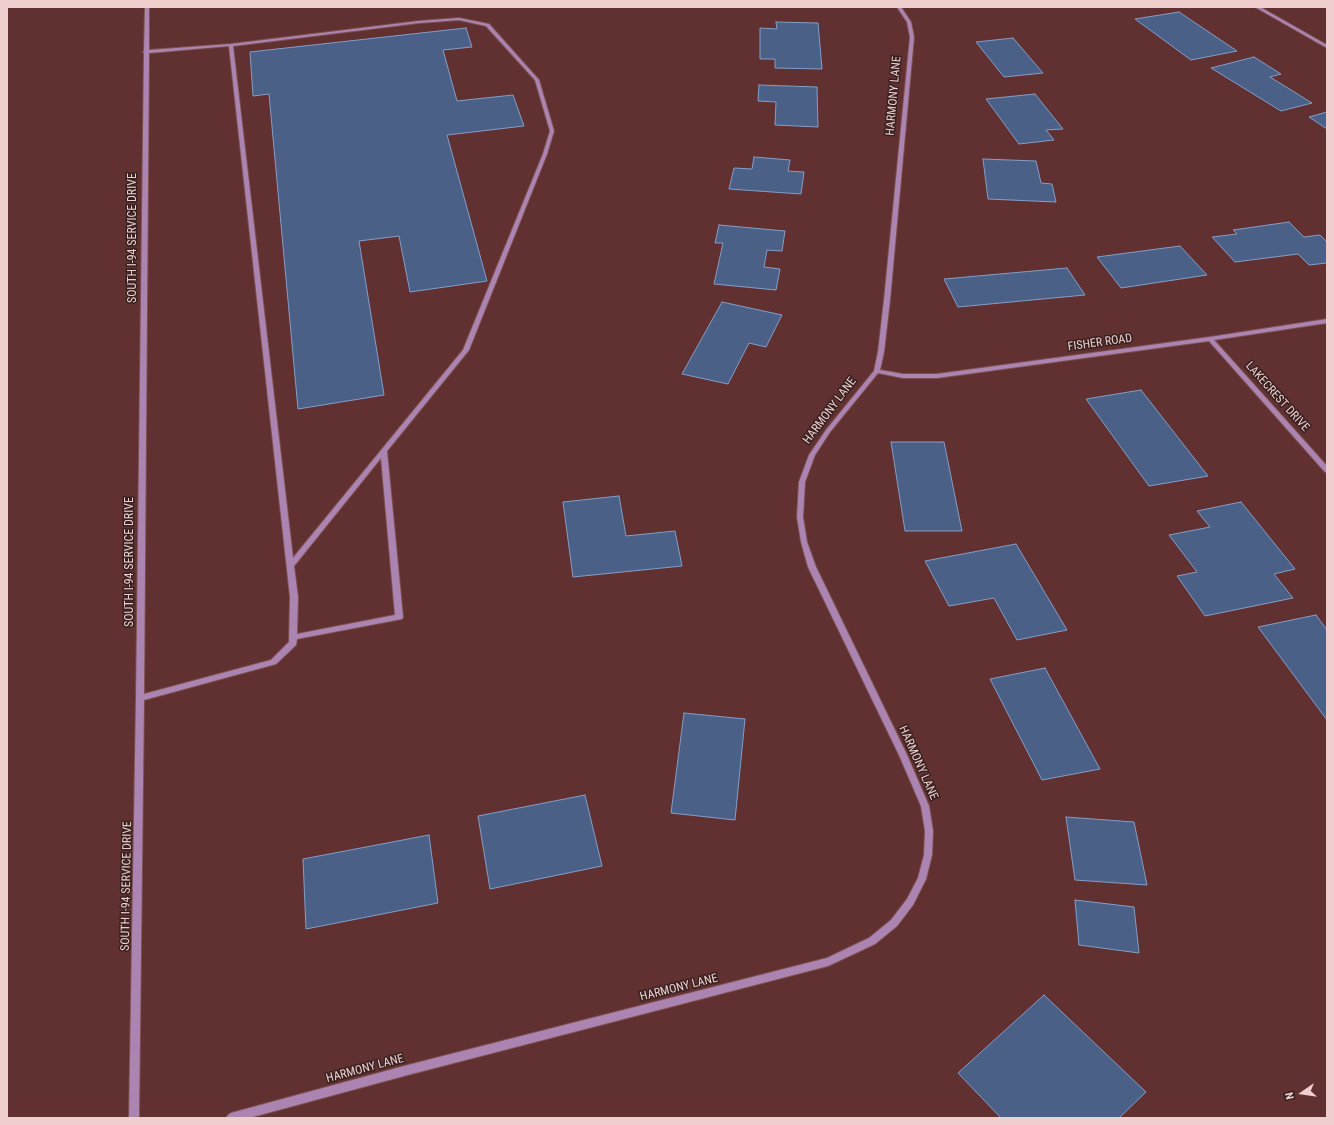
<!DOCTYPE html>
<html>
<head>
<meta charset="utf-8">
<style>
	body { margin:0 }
	#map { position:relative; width:1334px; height:1125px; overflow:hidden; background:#613131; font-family:"Roboto Condensed",sans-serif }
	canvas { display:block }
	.frame { position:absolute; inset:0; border:8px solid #eecfce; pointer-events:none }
	.north { position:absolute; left:1282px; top:1073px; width:40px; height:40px; -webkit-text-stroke:3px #372120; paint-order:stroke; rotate:257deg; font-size:11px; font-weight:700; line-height:16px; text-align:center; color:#eecfce }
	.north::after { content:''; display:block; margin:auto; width:14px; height:18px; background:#eecfce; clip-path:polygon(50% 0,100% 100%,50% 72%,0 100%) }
</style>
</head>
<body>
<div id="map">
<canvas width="1334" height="1125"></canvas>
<div class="frame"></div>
<div class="north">N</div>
</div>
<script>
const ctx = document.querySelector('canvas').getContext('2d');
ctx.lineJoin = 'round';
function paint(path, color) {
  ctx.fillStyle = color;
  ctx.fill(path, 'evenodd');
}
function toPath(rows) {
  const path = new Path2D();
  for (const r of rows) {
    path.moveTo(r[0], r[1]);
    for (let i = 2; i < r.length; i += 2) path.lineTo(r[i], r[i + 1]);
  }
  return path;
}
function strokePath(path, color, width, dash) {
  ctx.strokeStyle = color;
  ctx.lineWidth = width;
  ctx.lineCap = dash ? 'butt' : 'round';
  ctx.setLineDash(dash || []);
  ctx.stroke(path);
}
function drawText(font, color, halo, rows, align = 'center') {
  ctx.font = font + ' "Roboto Condensed",sans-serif';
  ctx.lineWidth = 3;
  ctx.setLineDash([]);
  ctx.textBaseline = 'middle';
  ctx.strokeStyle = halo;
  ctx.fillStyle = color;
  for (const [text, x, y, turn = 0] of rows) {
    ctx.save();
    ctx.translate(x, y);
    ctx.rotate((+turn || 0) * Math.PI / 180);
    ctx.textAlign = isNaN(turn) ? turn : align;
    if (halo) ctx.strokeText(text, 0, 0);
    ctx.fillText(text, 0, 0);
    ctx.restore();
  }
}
const building = toPath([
	[1179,12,1237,51,1191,60,1135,19,1179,12],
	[776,22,818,23,822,69,775,68,775,59,760,59,760,28,777,29,776,22],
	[466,28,472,47,443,50,457,101,513,95,524,126,447,135,487,281,410,292,399,236,359,241,384,395,298,409,269,94,253,96,250,52,466,28],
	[1013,38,1043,73,1004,77,976,42,1013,38],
	[1254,57,1281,74,1270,77,1312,103,1281,111,1211,68,1254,57],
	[759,85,817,87,818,127,775,125,776,102,758,101,759,85],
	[1035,94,1063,129,1046,130,1054,140,1019,144,986,99,1035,94],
	[1327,112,1327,129,1309,117,1327,112],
	[754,157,790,160,788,171,804,172,801,194,729,189,734,168,752,169,754,157],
	[983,159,1036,161,1041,183,1052,184,1056,202,988,199,983,159],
	[1289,222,1304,237,1320,235,1327,242,1327,263,1309,265,1298,254,1235,262,1212,237,1237,234,1233,230,1289,222],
	[719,225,785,231,782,251,767,250,764,267,780,269,776,290,714,284,723,243,715,243,719,225],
	[1180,246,1207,275,1121,288,1097,257,1180,246],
	[1067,268,1085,295,958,307,944,279,1067,268],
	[722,302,782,315,766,347,749,343,728,384,682,374,722,302],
	[1141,390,1208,476,1149,486,1086,399,1141,390],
	[891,442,944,442,962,531,905,531,891,442],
	[619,496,626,536,675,531,682,566,573,577,563,502,619,496],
	[1241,502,1295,569,1274,574,1293,598,1205,616,1177,576,1197,572,1169,535,1210,527,1197,511,1241,502],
	[1016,544,1067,630,1017,640,994,598,949,606,925,561,1016,544],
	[1316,615,1327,630,1327,720,1258,627,1316,615],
	[1045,668,1100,769,1042,780,990,679,1045,668],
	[684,713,745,719,735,820,671,813,684,713],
	[585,795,602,866,490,889,478,816,585,795],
	[1066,817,1134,822,1147,885,1075,880,1066,817],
	[429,835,438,903,306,929,303,859,429,835],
	[1075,900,1134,907,1139,953,1079,945,1075,900],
	[1044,995,1146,1092,1119,1118,1001,1118,958,1073,1044,995]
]);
paint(building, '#4a6087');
strokePath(building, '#859dc8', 1);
const minor = toPath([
	[145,7,149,7,149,50,231,44,419,21,459,18,489,24,539,80,554,131,547,154,469,350,387,451,403,617,402,619,297,639,296,645,276,664,144,700,139,1118,129,1118,136,698,144,53,143,52,144,51,145,7],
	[459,20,486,26,535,80,550,131,543,154,463,350,293,558,233,46,419,23,459,20],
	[229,46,290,597,289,642,271,660,144,694,149,53,229,46],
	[381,458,395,615,297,634,298,597,294,566,381,458],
	[897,7,901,7,911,22,914,37,890,300,884,352,880,370,903,374,937,374,1210,337,1327,319,1327,323,1214,340,1327,466,1327,472,1325,472,1209,341,937,378,903,378,878,373,830,432,815,455,805,482,803,517,807,542,816,567,907,755,929,806,933,831,932,855,926,879,913,905,897,926,875,944,828,966,404,1076,249,1118,226,1118,228,1115,231,1113,404,1066,827,958,869,938,891,920,907,899,918,878,924,855,925,831,921,806,899,755,808,567,801,542,797,517,799,482,809,455,826,430,874,371,878,352,884,300,910,37,907,22,897,7],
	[1255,7,1260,7,1327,45,1327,48,1255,7]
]);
strokePath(minor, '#7d5150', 2);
paint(minor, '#ac84b2');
drawText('12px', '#eecfce', '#372120', [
	["HARMONY LANE",894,96,-85],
	["SOUTH I-94 SERVICE DRIVE",133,238,-90],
	["FISHER ROAD",1100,343,-8],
	["LAKECREST DRIVE",1277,397,48],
	["HARMONY LANE",830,411,-53],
	["SOUTH I-94 SERVICE DRIVE",130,562,-90],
	["HARMONY LANE",918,763,66],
	["SOUTH I-94 SERVICE DRIVE",127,886,-89],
	["HARMONY LANE",679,988,-14],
	["HARMONY LANE",365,1069,-15]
]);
</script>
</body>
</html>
